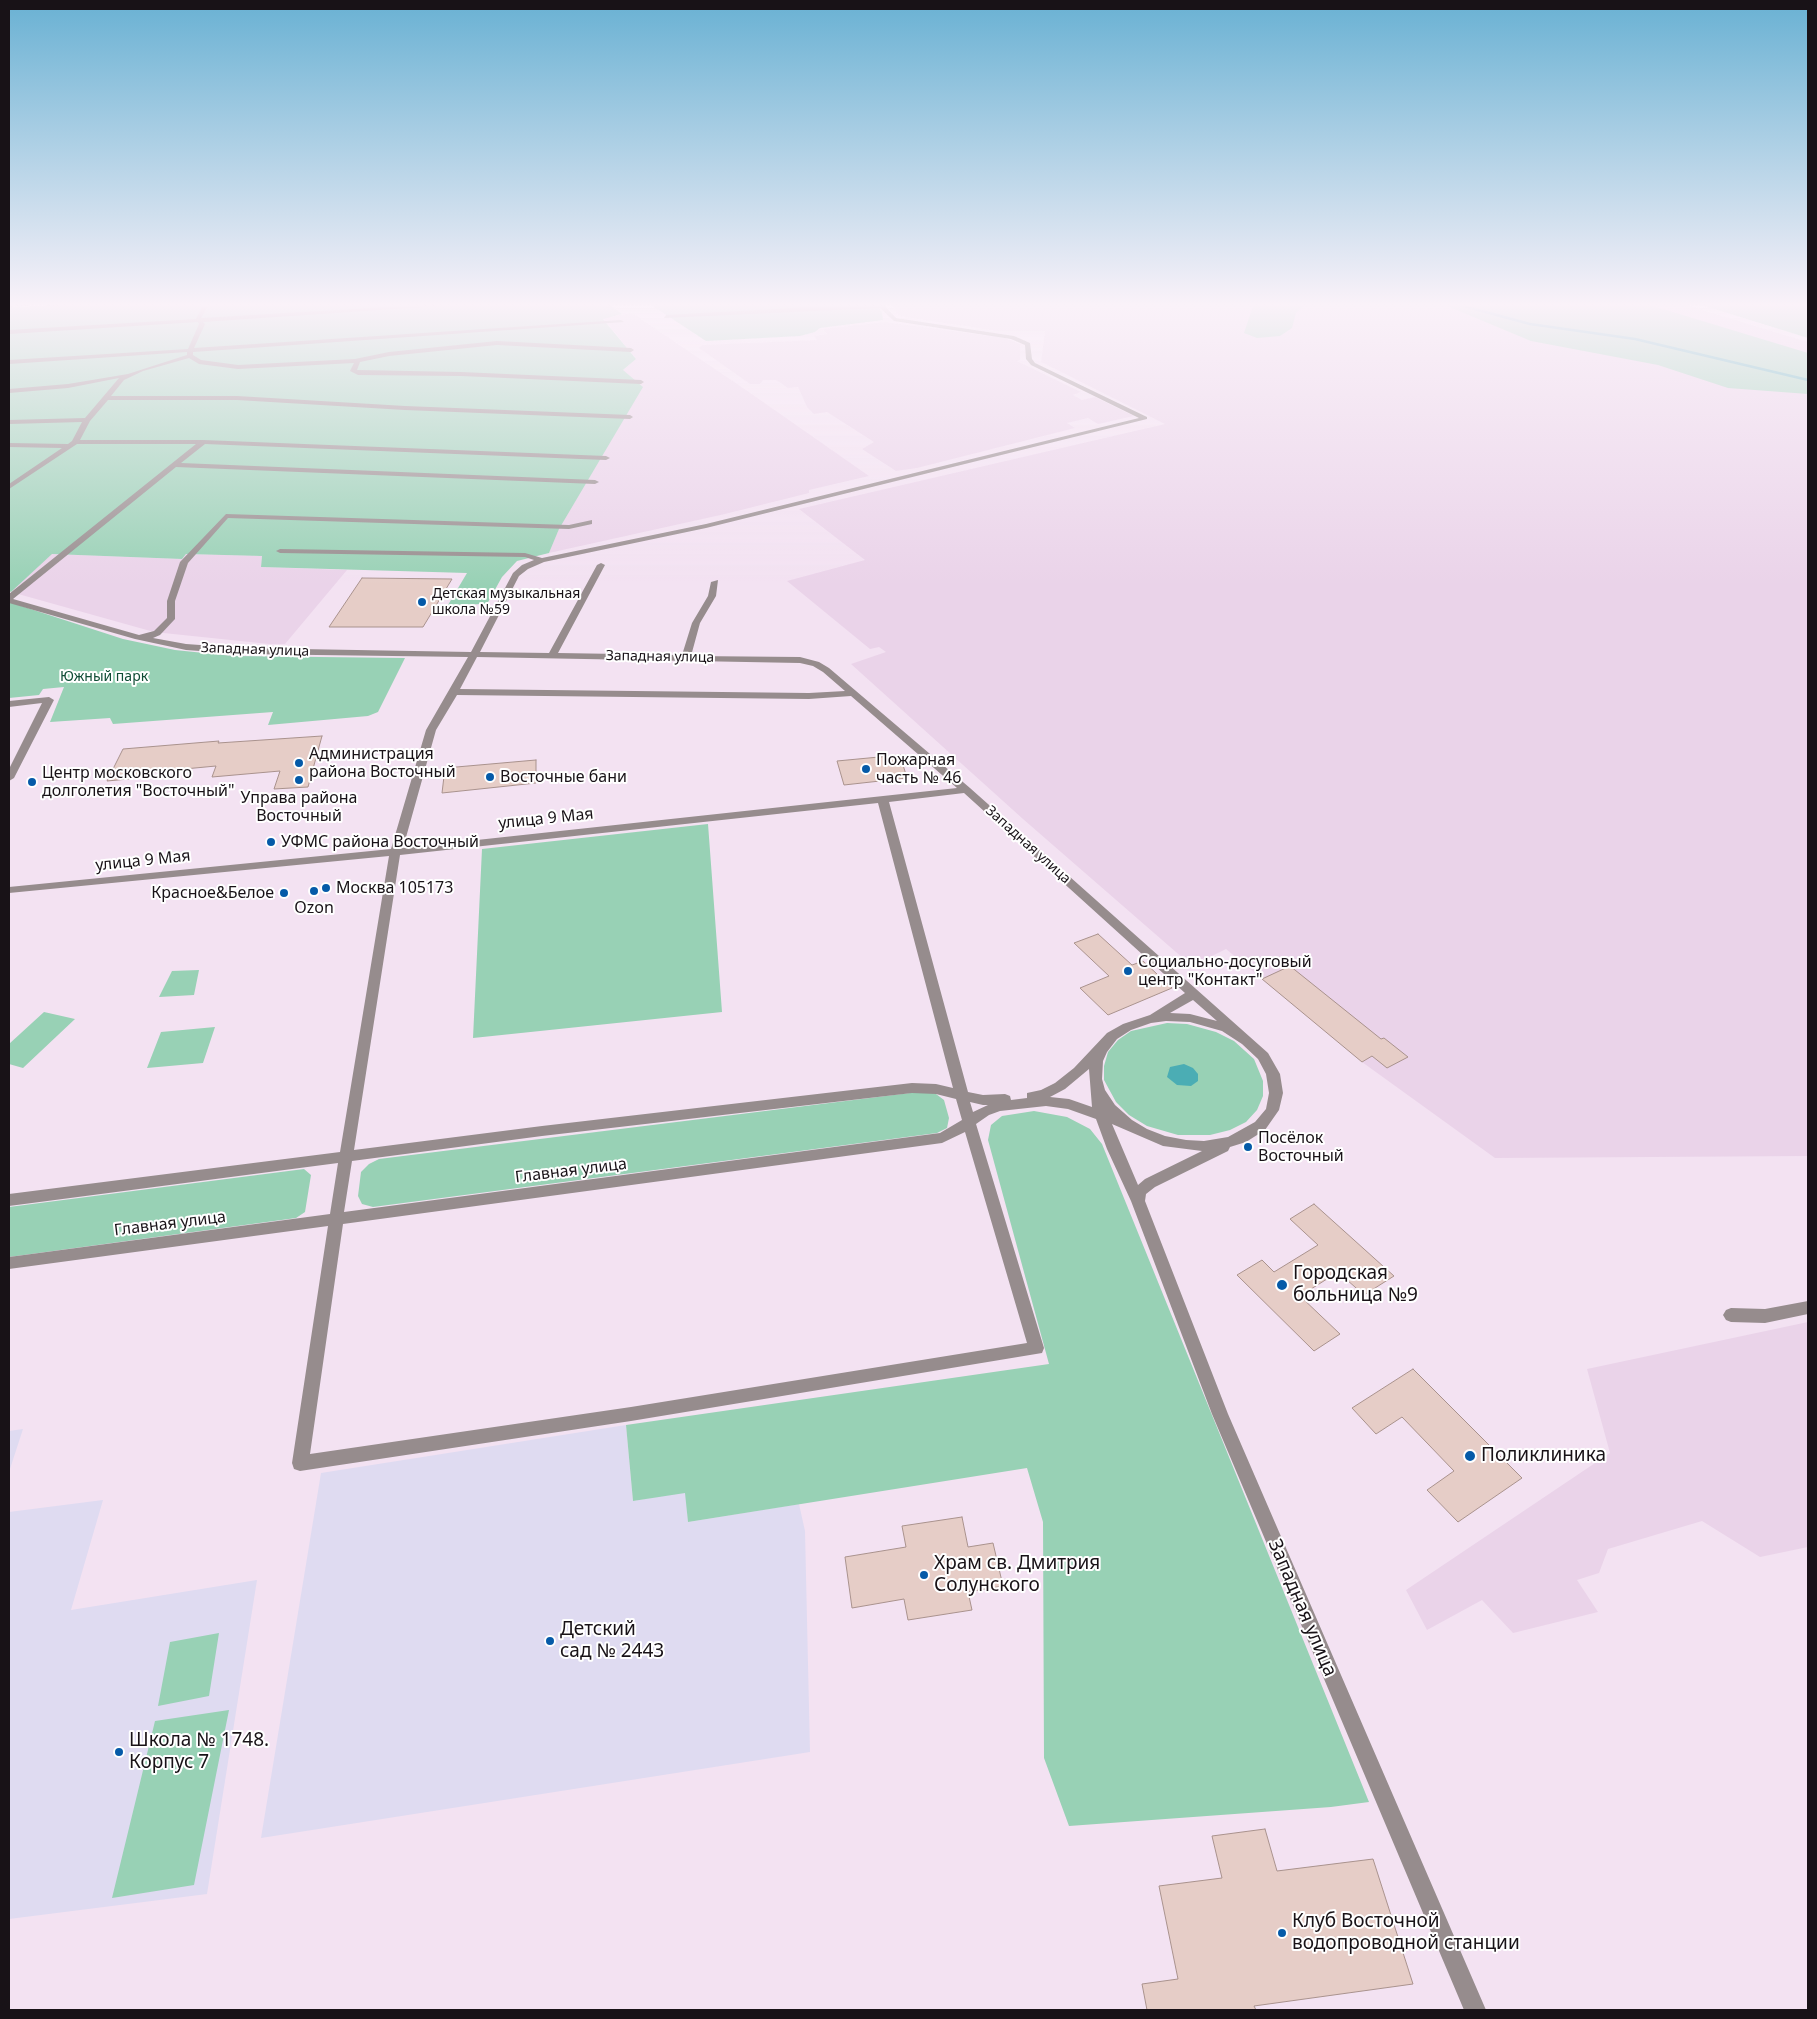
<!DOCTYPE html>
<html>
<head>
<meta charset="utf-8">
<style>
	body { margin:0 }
	#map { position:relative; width:1817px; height:2019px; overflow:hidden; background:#f3e2f2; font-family:"Noto Sans",sans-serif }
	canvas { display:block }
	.frame { position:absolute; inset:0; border:10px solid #181217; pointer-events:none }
</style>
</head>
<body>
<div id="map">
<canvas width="1817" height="2019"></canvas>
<div class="frame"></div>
</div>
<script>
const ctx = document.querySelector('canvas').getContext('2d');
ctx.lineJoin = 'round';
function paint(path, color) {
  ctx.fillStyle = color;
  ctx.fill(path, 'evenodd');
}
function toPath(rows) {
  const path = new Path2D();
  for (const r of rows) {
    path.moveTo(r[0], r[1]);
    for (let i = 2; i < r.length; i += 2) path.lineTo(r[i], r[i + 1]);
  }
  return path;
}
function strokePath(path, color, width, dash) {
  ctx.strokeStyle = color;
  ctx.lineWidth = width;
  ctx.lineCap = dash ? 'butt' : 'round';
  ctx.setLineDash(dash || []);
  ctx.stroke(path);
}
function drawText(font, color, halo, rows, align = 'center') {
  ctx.font = font + ' "Noto Sans",sans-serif';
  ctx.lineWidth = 4;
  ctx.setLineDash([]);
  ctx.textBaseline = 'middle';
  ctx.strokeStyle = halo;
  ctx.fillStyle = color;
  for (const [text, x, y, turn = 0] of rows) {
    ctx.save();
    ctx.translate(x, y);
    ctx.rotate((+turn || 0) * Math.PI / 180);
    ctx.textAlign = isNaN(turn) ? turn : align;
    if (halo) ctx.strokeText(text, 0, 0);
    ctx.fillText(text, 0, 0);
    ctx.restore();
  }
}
paint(toPath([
	[892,303,1679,303,1808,342,1808,1156,1495,1158,1362,1062,1226,949,1192,966,1023,819,851,664,886,652,879,647,870,649,787,581,865,560,799,509,1165,424,1041,362,1045,331,997,331,905,317,898,315],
	[632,313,746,390,869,476,809,490,809,493,725,514,549,553,623,370,636,359,603,318],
	[885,322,1005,338,1020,344,1020,360,1017,361,1081,392,1073,395,1082,400,1095,397,1134,416,1098,424,1088,418,1067,423,1075,428,917,468,896,471,862,449,874,442,827,412,814,414,807,407,798,387,788,388,776,380,763,380,760,384,750,384,699,348,702,345,817,340,814,336,827,334,823,329],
	[51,554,182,559,186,554,262,556,261,567,347,570,285,644,269,644,154,632,11,592],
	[1808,1322,1808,1547,1760,1557,1702,1521,1608,1549,1599,1573,1577,1580,1598,1612,1513,1633,1482,1600,1427,1630,1406,1590,1610,1453,1587,1369]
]), '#ead3e9');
paint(toPath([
	[626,1425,633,1501,686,1492,688,1522,799,1504,805,1531,810,1752,261,1838,321,1473],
	[23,1429,9,1472,9,1431],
	[103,1500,71,1610,257,1580,207,1894,9,1919,9,1512]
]), '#dfdbf1');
paint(toPath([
	[123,303,608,303,622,314,603,319,636,359,623,370,643,387,559,529,549,553,517,561,502,577,487,604,448,605,467,573,261,567,262,556,186,554,182,559,52,554,11,592,9,591,9,307],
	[648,303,876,303,882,313,883,320,820,328,815,332,800,336,706,341],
	[1254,303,1307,303,1296,313,1292,328,1280,336,1257,338,1244,333],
	[1440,303,1643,303,1808,353,1808,394,1728,388,1658,365,1531,341],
	[1695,303,1808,303,1808,338,1750,320],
	[9,602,123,639,175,650,233,656,405,658,378,712,368,716,268,725,273,712,113,724,110,718,50,722,64,687,43,689,39,695,9,698],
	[708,824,722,1012,473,1038,482,849],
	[199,970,194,995,159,997,172,971],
	[44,1012,75,1019,23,1068,9,1064,9,1044],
	[1167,1023,1187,1024,1216,1032,1234,1041,1254,1059,1263,1081,1263,1096,1257,1110,1246,1122,1230,1130,1210,1135,1178,1135,1147,1126,1129,1115,1116,1102,1104,1080,1104,1066,1108,1052,1118,1040,1131,1031],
	[215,1027,203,1063,147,1068,161,1032],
	[926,1091,936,1094,944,1100,949,1118,947,1128,937,1133,373,1207,362,1204,358,1196,361,1172,369,1164,379,1159],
	[1034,1111,1067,1117,1090,1129,1102,1144,1369,1802,1331,1807,1069,1826,1044,1758,1043,1522,1027,1468,688,1522,685,1493,633,1501,626,1425,1049,1364,988,1140,991,1125,1002,1116],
	[304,1169,311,1175,305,1212,296,1218,9,1257,9,1207],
	[219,1633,209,1696,158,1706,170,1642],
	[229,1710,194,1885,112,1898,155,1721]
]), '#98d1b5');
paint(toPath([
	[1184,1064,1193,1068,1198,1074,1198,1081,1191,1086,1177,1085,1167,1077,1170,1067]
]), '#4badb4');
strokePath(toPath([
	[1452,303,1530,324,1635,339,1808,380]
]), '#4badb4', 2.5);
const building = toPath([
	[362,578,452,579,423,627,329,627,362,578],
	[322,736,308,787,274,789,280,771,212,777,216,766,142,773,139,778,107,781,123,749,219,741,218,743,322,736],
	[900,755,907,778,844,785,837,761,900,755],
	[536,760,536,783,442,793,445,768,536,760],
	[1098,934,1132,965,1143,961,1172,988,1108,1015,1080,988,1109,976,1074,943,1098,934],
	[1290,966,1381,1039,1384,1038,1408,1057,1387,1068,1372,1056,1362,1062,1262,979,1290,966],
	[1314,1204,1394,1276,1364,1295,1338,1272,1300,1296,1340,1334,1314,1351,1237,1275,1262,1260,1274,1272,1318,1245,1290,1219,1314,1204],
	[1413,1369,1522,1478,1458,1522,1427,1490,1454,1471,1402,1417,1376,1434,1352,1408,1413,1369],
	[962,1517,968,1547,993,1543,1003,1586,968,1592,972,1610,908,1620,904,1599,852,1608,845,1557,906,1547,902,1526,962,1517],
	[1265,1829,1277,1871,1373,1859,1413,1984,1254,2006,1256,2010,1147,2010,1142,1984,1178,1979,1159,1886,1222,1878,1212,1836,1265,1829]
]);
paint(building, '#e6cdc7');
strokePath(building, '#a9928d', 1);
paint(toPath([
	[9,303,53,303,9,307,9,303],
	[204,303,210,303,201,318,455,303,483,303,203,322,205,324,194,348,621,320,624,322,193,352,193,355,201,360,238,365,355,359,389,352,497,341,631,348,634,350,631,352,497,345,389,356,360,362,357,370,461,372,641,380,644,382,641,384,461,376,358,375,350,371,354,363,238,369,199,364,189,358,143,371,124,380,111,396,237,396,405,406,630,415,633,417,630,419,405,410,237,400,108,400,90,421,80,440,203,440,606,456,610,458,606,460,205,444,181,463,595,480,599,482,595,484,176,467,13,599,139,635,154,631,167,618,167,601,180,562,226,514,569,525,592,520,592,524,569,529,228,518,188,563,175,601,175,619,160,635,153,638,186,644,242,648,471,652,513,573,522,565,534,560,525,557,280,553,276,551,280,549,525,553,542,558,706,524,1139,418,1031,365,1026,359,1025,345,1011,339,894,321,880,308,664,318,666,315,882,303,896,318,1014,336,1030,343,1032,359,1035,363,1147,417,1147,419,706,528,544,562,528,569,519,576,480,652,549,653,597,565,601,563,605,565,558,653,682,655,692,623,708,596,711,582,718,580,716,596,700,623,691,656,800,657,819,662,829,668,970,788,1268,1053,1280,1074,1283,1093,1279,1110,1265,1130,1246,1142,1230,1147,1228,1151,1155,1187,1146,1194,1145,1201,1228,1414,1486,2010,1464,2010,1212,1414,1131,1201,1107,1149,1096,1119,1068,1109,1046,1106,1000,1111,989,1115,976,1124,1044,1348,1042,1353,631,1421,300,1471,294,1469,292,1463,328,1226,9,1269,9,1257,330,1214,338,1163,9,1206,9,1194,340,1152,389,856,9,893,9,887,391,849,426,730,468,657,242,654,186,650,135,639,9,603,9,594,196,444,77,444,9,489,9,484,62,448,9,447,9,443,68,444,72,441,82,422,9,424,9,420,85,418,119,378,68,388,9,393,9,389,68,384,128,374,187,355,187,352,9,364,9,360,188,349,199,324,198,322,9,334,9,330,196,319,204,303],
	[477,657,800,663,813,666,823,672,845,691,809,693,460,689,477,657],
	[457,695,809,699,851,696,957,788,403,848,436,730,457,695],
	[964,793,1185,993,1150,1015,1123,1024,1107,1033,1074,1068,1055,1083,1041,1090,1027,1093,1027,1098,1011,1100,1010,1096,1005,1094,983,1095,968,1092,889,802,964,793],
	[878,803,953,1088,936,1084,912,1083,542,1126,354,1150,400,855,878,803],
	[1193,1000,1217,1021,1190,1014,1170,1013,1193,1000],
	[1166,1021,1190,1022,1222,1031,1242,1044,1258,1059,1266,1074,1269,1093,1266,1109,1255,1122,1228,1137,1204,1141,1186,1140,1165,1136,1147,1129,1132,1120,1115,1105,1105,1090,1102,1079,1103,1061,1107,1052,1117,1039,1131,1030,1151,1023,1166,1021],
	[1089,1069,1092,1107,1069,1099,1050,1097,1065,1089,1089,1069],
	[912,1093,936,1094,956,1099,962,1120,940,1133,344,1212,352,1161,542,1136,912,1093],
	[970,1102,983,1105,988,1105,973,1112,970,1102],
	[1112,1124,1163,1146,1202,1151,1145,1179,1138,1185,1112,1124],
	[965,1132,1027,1343,631,1407,310,1454,343,1224,942,1143,965,1132],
	[600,303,607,303,612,307,607,308,600,303],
	[49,697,54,700,14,778,9,781,9,769,42,703,9,707,9,701,49,697],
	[1808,1301,1808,1314,1765,1323,1731,1322,1726,1320,1723,1315,1726,1310,1731,1308,1765,1309,1808,1301]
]), '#968c8d');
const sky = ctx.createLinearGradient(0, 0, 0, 586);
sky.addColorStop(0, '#69b1d3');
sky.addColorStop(0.52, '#faf2f9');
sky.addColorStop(1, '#faf2f900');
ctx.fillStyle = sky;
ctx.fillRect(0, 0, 1817, 586);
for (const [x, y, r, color] of [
	[422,602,5,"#055aa8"],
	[299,763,5,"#055aa8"],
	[866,769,5,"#055aa8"],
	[490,777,5,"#055aa8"],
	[299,780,5,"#055aa8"],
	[32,782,5,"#055aa8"],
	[271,842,5,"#055aa8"],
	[326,888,5,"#055aa8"],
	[314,891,5,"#055aa8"],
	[284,893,5,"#055aa8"],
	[1128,971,5,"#055aa8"],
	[1248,1147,5,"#055aa8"],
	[1282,1285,6,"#055aa8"],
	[1470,1456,6,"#055aa8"],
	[924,1575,5,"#055aa8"],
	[550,1641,5,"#055aa8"],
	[119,1752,5,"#055aa8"],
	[1282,1933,5,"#055aa8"]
]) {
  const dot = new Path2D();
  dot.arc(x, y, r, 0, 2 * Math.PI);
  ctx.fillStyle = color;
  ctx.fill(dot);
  strokePath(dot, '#fff', 2);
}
drawText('14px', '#181217', '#fff', [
	["Детская музыкальная",432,594],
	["школа №59",432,610]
], 'left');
drawText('14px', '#181217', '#fff', [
	["Западная улица",255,650,2],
	["Западная улица",660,657,1],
	["Западная улица",1028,845,42]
]);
drawText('14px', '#0f4c35', '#fff', [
	["Южный парк",104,677]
]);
drawText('16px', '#181217', '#fff', [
	["Администрация",309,754],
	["района Восточный",309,772],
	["Пожарная",876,760],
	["часть № 46",876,778],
	["Центр московского",42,773],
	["долголетия \"Восточный\"",42,791],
	["Восточные бани",500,777],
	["Управа района",299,798,"center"],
	["Восточный",299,816,"center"],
	["УФМС района Восточный",281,842],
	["Москва 105173",336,888],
	["Красное&Белое",274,893,"right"],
	["Ozon",314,908,"center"],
	["Социально-досуговый",1138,962],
	["центр \"Контакт\"",1138,980],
	["Посёлок",1258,1138],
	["Восточный",1258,1156]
], 'left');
drawText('16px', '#181217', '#fff', [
	["улица 9 Мая",546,819,-6],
	["улица 9 Мая",143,861,-6],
	["Главная улица",571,1171,-7],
	["Главная улица",170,1224,-7]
]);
drawText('19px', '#181217', '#fff', [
	["Городская",1293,1274],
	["больница №9",1293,1296],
	["Поликлиника",1481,1456],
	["Храм св. Дмитрия",934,1564],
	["Солунского",934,1586],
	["Детский",560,1630],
	["сад № 2443",560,1652],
	["Школа № 1748.",129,1741],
	["Корпус 7",129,1763],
	["Клуб Восточной",1292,1922],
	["водопроводной станции",1292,1944]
], 'left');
drawText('19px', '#181217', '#fff', [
	["Западная улица",1302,1608,67]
]);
</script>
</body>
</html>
